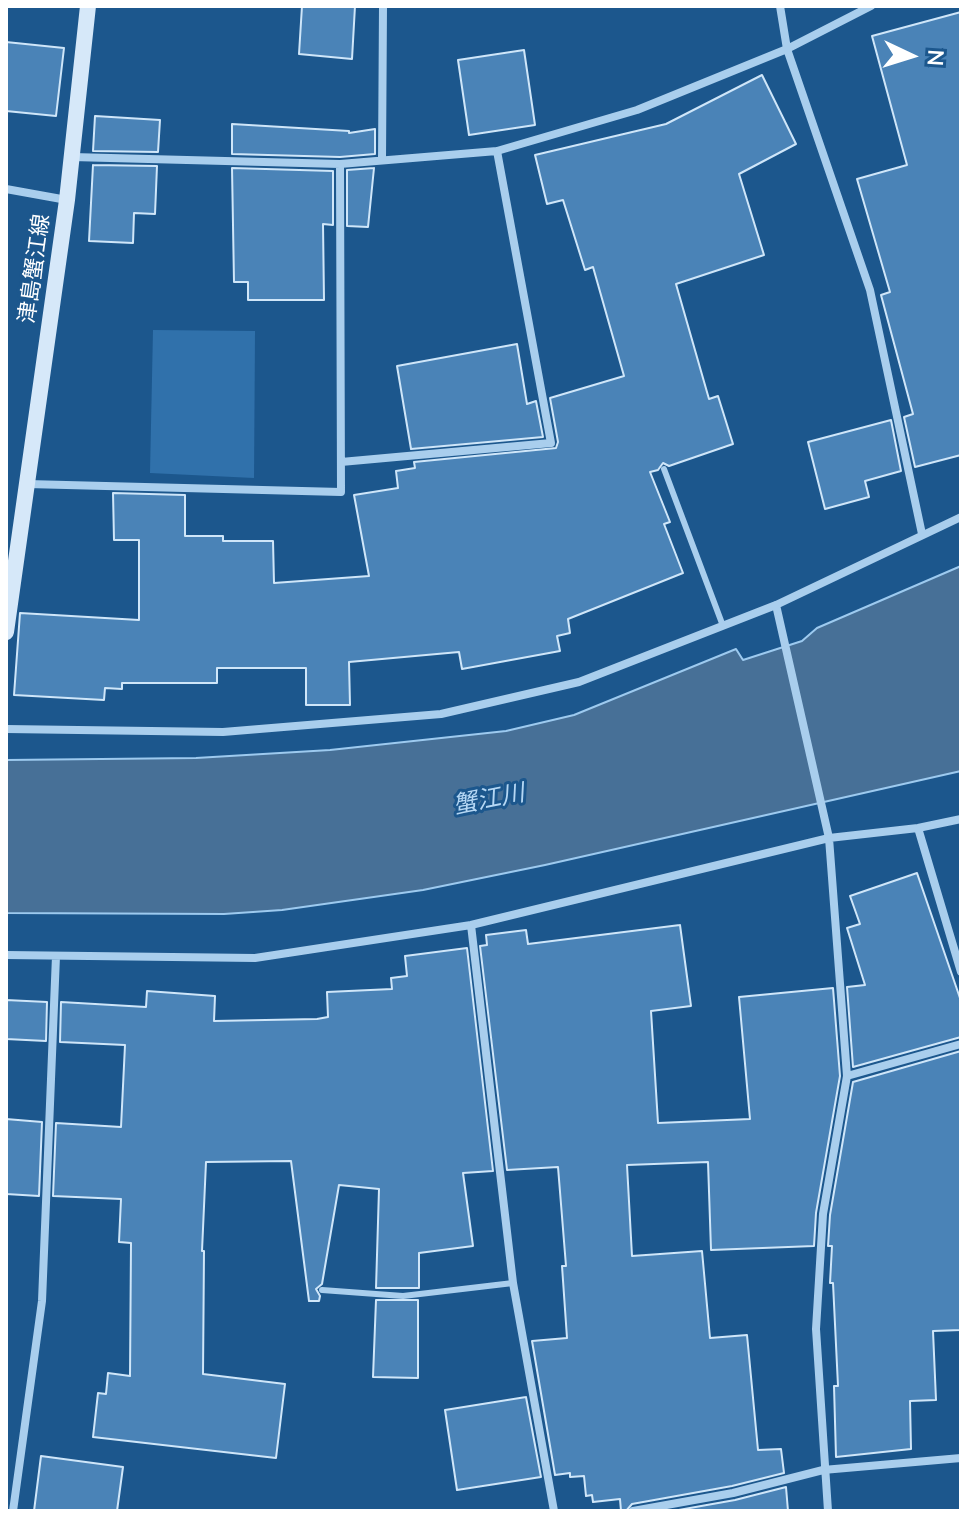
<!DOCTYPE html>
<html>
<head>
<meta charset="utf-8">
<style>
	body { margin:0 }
	#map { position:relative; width:967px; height:1517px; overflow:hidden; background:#1c578d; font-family:"Nunito Sans",sans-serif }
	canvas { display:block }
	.frame { position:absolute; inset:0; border:8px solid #fff; pointer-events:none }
	.north { position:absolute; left:871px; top:16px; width:80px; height:80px; -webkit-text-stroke:6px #1c578d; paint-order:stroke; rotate:94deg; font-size:22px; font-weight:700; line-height:32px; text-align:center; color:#fff }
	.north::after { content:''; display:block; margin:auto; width:28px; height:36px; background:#fff; clip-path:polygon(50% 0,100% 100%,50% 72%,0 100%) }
</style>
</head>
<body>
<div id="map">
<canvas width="967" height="1517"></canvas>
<div class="frame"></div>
<div class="north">N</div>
</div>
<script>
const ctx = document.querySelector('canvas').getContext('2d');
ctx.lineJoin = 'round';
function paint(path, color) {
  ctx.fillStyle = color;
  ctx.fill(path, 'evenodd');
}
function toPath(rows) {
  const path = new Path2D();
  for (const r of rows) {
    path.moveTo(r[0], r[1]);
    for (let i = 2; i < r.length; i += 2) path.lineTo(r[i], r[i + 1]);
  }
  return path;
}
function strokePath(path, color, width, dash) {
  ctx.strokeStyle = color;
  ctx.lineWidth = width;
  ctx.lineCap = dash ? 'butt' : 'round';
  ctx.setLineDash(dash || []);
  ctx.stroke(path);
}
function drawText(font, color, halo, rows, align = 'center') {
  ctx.font = font + ' "Nunito Sans","Noto Sans JP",sans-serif';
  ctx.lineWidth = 6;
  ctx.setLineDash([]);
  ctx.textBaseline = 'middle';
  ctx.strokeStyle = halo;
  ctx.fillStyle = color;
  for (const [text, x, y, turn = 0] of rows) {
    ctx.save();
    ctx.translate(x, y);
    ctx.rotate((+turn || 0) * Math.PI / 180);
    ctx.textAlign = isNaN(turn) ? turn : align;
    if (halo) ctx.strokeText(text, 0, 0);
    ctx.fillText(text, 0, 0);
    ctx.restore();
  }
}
paint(toPath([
	[153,330,255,331,254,478,150,473]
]), '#3071ab');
const water = toPath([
	[961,566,961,771,545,865,423,890,282,910,224,914,6,913,6,760,196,758,330,750,506,731,574,715,736,649,743,660,802,641,817,628,961,566]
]);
paint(water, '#477097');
strokePath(water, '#9dcaef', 2);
const building = toPath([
	[302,6,355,6,352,59,299,54,302,6],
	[961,12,961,455,915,467,904,417,913,414,881,295,890,292,857,179,907,165,872,36,961,12],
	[6,42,64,48,56,116,6,111,6,42],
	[524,50,535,125,469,135,458,60,524,50],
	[762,75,796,144,739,174,764,255,676,284,709,399,718,396,733,444,669,466,663,463,658,470,650,472,670,522,664,524,683,573,568,619,570,633,557,636,560,651,462,669,459,652,349,662,350,705,306,705,306,668,217,668,217,683,122,683,122,689,105,688,104,700,14,695,20,613,139,620,139,540,114,540,113,493,185,495,185,536,223,536,223,541,273,541,274,583,369,576,354,495,398,488,396,471,415,468,414,462,556,448,558,442,550,398,624,376,593,267,585,270,563,200,547,204,535,155,666,124,762,75],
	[95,116,160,120,158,152,93,151,95,116],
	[232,124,349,131,349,133,375,129,375,154,340,157,232,154,232,124],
	[93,165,157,166,155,214,134,213,133,243,89,241,93,165],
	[232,168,333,171,333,225,323,224,324,300,248,300,248,282,234,282,232,168],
	[374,168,368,227,347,226,347,170,374,168],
	[517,344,527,404,536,401,543,437,411,449,397,366,517,344],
	[891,420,901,471,865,481,869,497,825,509,808,442,891,420],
	[917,873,961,1001,961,1037,853,1067,847,987,865,985,847,928,860,924,850,896,917,873],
	[680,925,691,1006,651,1011,658,1123,750,1119,739,997,833,988,840,1076,816,1213,814,1246,711,1250,708,1162,627,1165,632,1256,702,1251,710,1338,747,1335,758,1450,781,1449,784,1473,732,1486,632,1504,626,1511,621,1511,620,1499,593,1502,592,1495,586,1496,584,1476,570,1477,570,1473,555,1475,532,1341,567,1338,562,1266,566,1266,558,1167,507,1170,480,946,487,945,486,935,526,930,528,944,680,925],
	[467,948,493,1171,463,1173,473,1246,419,1253,419,1288,376,1288,379,1189,339,1185,322,1284,316,1289,320,1296,319,1301,309,1301,291,1161,206,1162,202,1251,204,1251,203,1374,285,1384,276,1458,93,1437,98,1393,106,1394,108,1373,130,1376,131,1243,119,1242,121,1199,53,1196,56,1123,121,1127,125,1045,60,1042,61,1002,146,1007,147,991,215,996,214,1021,317,1019,328,1017,327,992,392,989,391,978,407,976,405,956,467,948],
	[6,1000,47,1002,46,1041,6,1039,6,1000],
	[961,1051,961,1330,933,1331,936,1400,910,1401,911,1449,836,1457,834,1386,838,1386,833,1283,830,1283,832,1246,828,1246,830,1215,853,1082,961,1051],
	[6,1119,42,1122,39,1196,6,1194,6,1119],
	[376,1300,418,1300,418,1378,373,1377,376,1300],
	[526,1397,541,1477,457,1490,445,1410,526,1397],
	[41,1456,123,1467,117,1511,34,1511,41,1456],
	[786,1487,788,1511,673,1511,735,1500,786,1487]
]);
paint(building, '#4a83b7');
strokePath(building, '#cfe6f9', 2);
strokePath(toPath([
	[664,469,723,626],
	[322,1290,403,1296,513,1283]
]), '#a9ceed', 6);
strokePath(toPath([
	[780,6,787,49,870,290,922,534],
	[72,157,340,164,497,151,637,110,787,49,871,6],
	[382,160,383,6],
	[6,189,67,200],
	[341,462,551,443,497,151],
	[27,484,341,492,340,164],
	[776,605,829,838,847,1076,823,1214,816,1329,828,1511],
	[6,729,223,732,441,714,579,682,776,605,961,517],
	[918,828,961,972],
	[471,925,513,1283,554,1511],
	[6,955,255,958,471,925,829,838,918,828,961,819],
	[847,1076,961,1044],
	[13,1511,42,1301,56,956],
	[633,1511,733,1493,823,1470,961,1458]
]), '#a9ceed', 8);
strokePath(toPath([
	[6,632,67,200,88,6]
]), '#d6e8f9', 16);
drawText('22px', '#fff', '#1c578d', [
	["津島蟹江線",36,269,-82]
]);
drawText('italic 24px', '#b5d7f4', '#1c578d', [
	["蟹江川",489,801,-11]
]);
</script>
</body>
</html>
